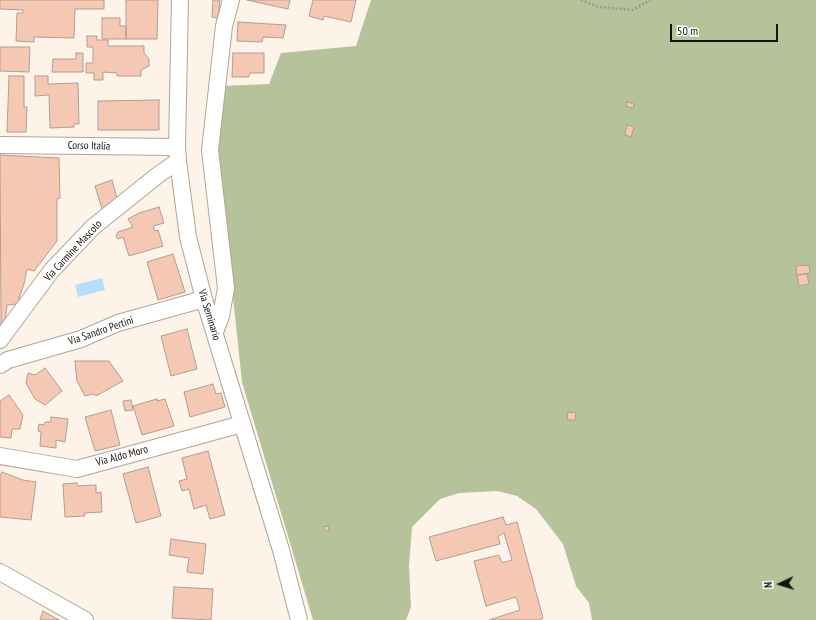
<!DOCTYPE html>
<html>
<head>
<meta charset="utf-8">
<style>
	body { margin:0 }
	#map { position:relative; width:816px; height:620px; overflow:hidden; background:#fdf3e9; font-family:"PT Sans Narrow",sans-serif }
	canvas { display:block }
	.north { position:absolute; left:760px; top:564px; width:40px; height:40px; -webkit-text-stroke:3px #fff; paint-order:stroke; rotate:266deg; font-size:11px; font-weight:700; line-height:16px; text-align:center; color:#17120c }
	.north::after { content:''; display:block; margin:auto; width:14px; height:18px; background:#17120c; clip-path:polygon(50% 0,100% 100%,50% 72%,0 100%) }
	.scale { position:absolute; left:670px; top:24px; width:108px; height:18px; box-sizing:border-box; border:2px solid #17120c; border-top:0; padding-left:5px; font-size:12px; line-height:14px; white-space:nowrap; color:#17120c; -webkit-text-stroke:3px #fff; paint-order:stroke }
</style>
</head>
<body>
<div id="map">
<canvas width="816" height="620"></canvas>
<div class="north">N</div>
<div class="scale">50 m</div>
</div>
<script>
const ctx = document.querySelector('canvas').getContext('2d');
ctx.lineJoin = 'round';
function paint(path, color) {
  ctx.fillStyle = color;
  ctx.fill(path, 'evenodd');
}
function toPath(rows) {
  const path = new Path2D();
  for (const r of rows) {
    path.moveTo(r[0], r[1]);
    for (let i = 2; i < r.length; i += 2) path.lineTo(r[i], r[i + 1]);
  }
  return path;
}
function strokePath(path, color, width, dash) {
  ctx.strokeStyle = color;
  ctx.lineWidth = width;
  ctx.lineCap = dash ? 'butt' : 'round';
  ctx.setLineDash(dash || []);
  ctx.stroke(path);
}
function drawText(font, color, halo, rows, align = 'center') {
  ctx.font = font + ' "PT Sans Narrow",sans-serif';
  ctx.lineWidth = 3;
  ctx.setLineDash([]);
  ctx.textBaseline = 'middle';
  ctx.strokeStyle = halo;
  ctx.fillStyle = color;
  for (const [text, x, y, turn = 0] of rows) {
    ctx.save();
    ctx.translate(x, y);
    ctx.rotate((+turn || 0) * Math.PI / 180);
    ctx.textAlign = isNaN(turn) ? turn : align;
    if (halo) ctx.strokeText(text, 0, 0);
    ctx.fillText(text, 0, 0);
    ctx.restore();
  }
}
paint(toPath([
	[371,0,816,0,816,620,592,620,589,603,576,586,563,544,536,509,517,496,497,491,459,493,440,499,412,527,409,566,411,607,406,620,313,620,242,382,218,156,223,86,269,84,281,53,356,46]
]), '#b6c299');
paint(toPath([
	[102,278,105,290,78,297,75,285]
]), '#b6defa');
const building = toPath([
	[0,0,104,0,104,9,75,9,74,38,34,37,34,42,16,41,17,13,23,13,23,10,0,9,0,0],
	[126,0,158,0,157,39,126,39,126,0],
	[213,0,220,0,218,18,212,17,213,0],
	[247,0,290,0,288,9,247,0],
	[313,0,356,0,351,22,324,16,323,20,309,16,313,0],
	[102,18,120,18,120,26,126,26,126,39,102,39,102,18],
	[238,22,286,25,283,38,263,37,262,42,237,41,238,22],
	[87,36,97,36,97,40,108,40,108,46,144,46,144,53,149,59,149,66,141,70,141,76,117,76,117,73,103,72,103,80,94,80,94,73,86,73,86,63,93,63,93,47,87,47,87,36],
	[0,47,30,47,29,72,0,71,0,47],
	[76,53,83,53,83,72,52,72,53,59,76,59,76,53],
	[233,53,264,53,264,73,250,73,249,77,232,77,233,53],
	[9,76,24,76,24,107,27,107,26,132,7,132,9,76],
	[35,76,48,76,48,84,78,83,79,124,74,124,74,127,50,128,49,95,35,96,35,76],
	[159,100,159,130,98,130,98,101,159,100],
	[627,102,634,104,633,108,626,106,627,102],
	[627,125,634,127,631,137,625,135,627,125],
	[0,155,59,158,60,198,57,199,57,241,34,271,27,269,24,284,17,304,7,305,5,321,1,327,0,155],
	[112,180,117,198,102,209,95,186,112,180],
	[159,207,164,223,153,226,155,231,158,230,163,246,129,256,123,237,118,239,116,236,118,232,133,227,128,219,139,213,159,207],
	[173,254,185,292,158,300,147,262,173,254],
	[809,265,810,273,797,275,796,266,809,265],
	[807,274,809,284,799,286,797,275,807,274],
	[187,329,197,369,171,376,161,336,187,329],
	[75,361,109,361,123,381,96,396,93,394,85,396,77,381,75,361],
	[45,368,62,391,45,405,35,399,26,383,28,373,35,375,45,368],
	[213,384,216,394,221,393,225,407,190,417,184,392,213,384],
	[9,395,23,415,20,429,12,429,11,438,0,437,0,401,9,395],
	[157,399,157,401,165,399,174,426,142,435,133,406,157,399],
	[131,400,133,410,125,411,123,401,131,400],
	[111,410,120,445,95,451,85,417,111,410],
	[568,412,576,413,575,420,567,420,568,412],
	[51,417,68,419,65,442,56,440,56,448,40,446,41,432,38,431,39,424,44,425,45,422,51,422,51,417],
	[208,451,225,515,210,519,206,505,194,509,189,489,182,491,179,481,187,479,182,458,208,451],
	[148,467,161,516,136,523,123,474,148,467],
	[2,472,23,480,36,482,31,520,0,517,0,476,2,472],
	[77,483,77,486,96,485,96,493,101,492,102,512,84,513,85,516,65,517,63,484,77,483],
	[503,517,506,525,517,522,543,618,541,619,541,620,489,620,520,610,516,597,486,606,474,561,499,555,502,563,512,560,504,533,498,536,500,544,436,561,429,537,503,517],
	[328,526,329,530,325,531,324,527,328,526],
	[171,539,206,544,203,574,187,572,189,558,169,555,171,539],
	[174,587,213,589,211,620,172,618,174,587],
	[43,611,59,620,40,620,43,611]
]);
paint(building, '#f4c8b3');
strokePath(building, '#b29d93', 1);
const minor = toPath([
	[180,0,177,147,178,161,188,237,204,299,281,550,299,620],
	[0,145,177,147],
	[215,332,221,316,226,288,210,150,224,26,231,0],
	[0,340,52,270,93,227,158,175,178,161],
	[0,365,8,360,81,339,118,323,204,299],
	[0,456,77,469,242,424],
	[0,572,85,620]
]);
strokePath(minor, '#b4a495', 18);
strokePath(toPath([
	[581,0,599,7,633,10,650,0]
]), '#a09890', 2.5, [2, 2]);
strokePath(minor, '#fff', 16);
drawText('11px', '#17120c', '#fff', [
	["Corso Italia",89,146,1],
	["Via Carmine Mascolo",73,251,-47],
	["Via Seminario",209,315,73],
	["Via Sandro Pertini",101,331,-19],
	["Via Aldo Moro",122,456,-15]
]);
</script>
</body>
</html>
